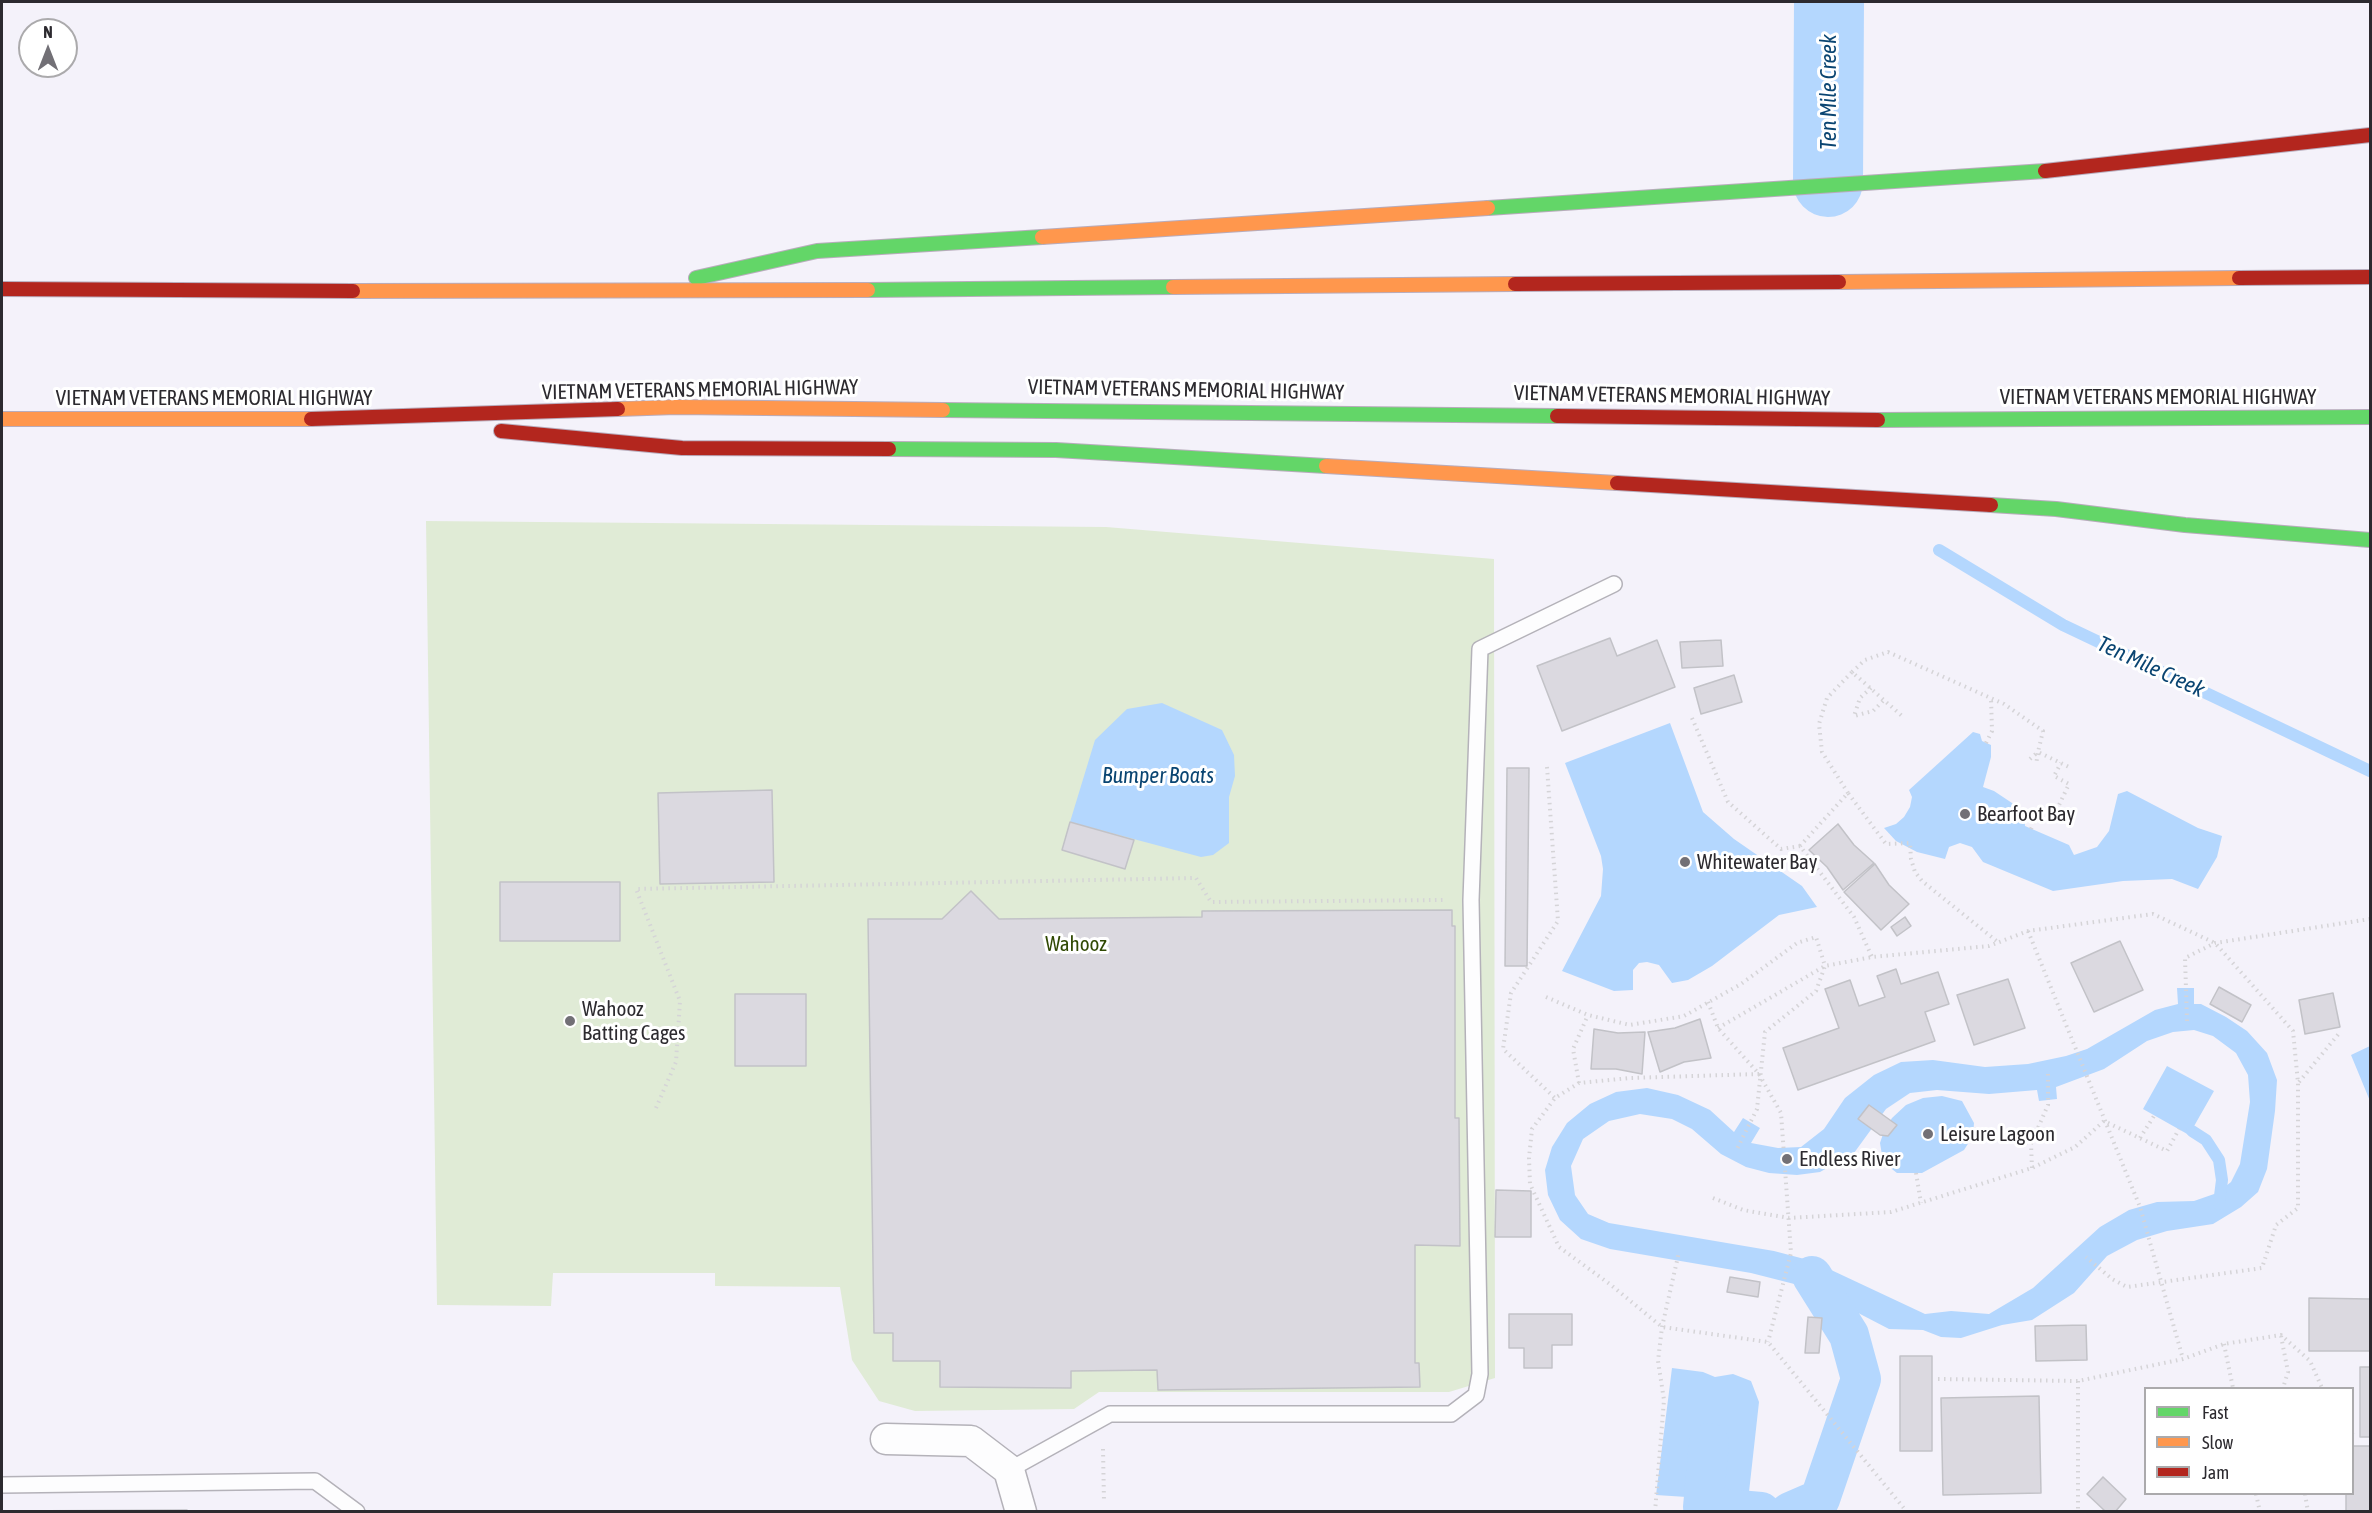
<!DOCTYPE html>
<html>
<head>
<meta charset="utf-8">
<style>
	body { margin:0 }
	#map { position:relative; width:2372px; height:1513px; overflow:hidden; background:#f4f2fa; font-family:"Asap Condensed",sans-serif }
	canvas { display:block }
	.frame { position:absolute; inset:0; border:3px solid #2c2a2f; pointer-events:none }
	.legend { position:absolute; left:2144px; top:1387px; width:210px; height:108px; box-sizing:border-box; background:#fff; border:2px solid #abaaac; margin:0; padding:8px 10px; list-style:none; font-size:18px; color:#2c2a2f }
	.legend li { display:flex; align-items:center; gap:12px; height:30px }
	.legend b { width:30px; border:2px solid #abaaac }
	.north { position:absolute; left:18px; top:18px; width:60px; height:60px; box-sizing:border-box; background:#fff; border:2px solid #abaaac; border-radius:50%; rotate:0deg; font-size:16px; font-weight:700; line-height:24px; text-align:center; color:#2c2a2f }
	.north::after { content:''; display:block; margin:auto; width:21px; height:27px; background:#727076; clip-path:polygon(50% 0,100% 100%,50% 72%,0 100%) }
</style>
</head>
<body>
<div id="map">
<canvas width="2372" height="1513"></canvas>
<div class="frame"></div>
<ul class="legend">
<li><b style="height:8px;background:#63d668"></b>Fast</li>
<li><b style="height:8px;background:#ff974d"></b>Slow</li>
<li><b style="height:8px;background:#b3261e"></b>Jam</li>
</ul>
<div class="north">N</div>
</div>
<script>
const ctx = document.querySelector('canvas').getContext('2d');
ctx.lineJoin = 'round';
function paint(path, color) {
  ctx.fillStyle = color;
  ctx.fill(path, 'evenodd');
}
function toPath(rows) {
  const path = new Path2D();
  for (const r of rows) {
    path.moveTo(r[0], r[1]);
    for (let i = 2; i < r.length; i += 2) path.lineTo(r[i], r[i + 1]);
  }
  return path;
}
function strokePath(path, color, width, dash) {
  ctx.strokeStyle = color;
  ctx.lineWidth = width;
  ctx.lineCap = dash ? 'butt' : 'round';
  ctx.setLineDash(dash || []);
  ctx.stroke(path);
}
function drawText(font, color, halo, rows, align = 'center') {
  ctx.font = font + ' "Asap Condensed",sans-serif';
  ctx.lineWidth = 6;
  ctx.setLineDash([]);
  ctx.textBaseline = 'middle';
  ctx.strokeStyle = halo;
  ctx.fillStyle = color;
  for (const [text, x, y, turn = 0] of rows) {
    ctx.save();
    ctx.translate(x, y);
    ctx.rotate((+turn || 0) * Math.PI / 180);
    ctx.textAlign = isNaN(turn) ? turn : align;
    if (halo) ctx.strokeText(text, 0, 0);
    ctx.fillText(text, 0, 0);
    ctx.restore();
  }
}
paint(toPath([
	[426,521,1106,527,1494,559,1495,1378,1449,1392,1099,1392,1074,1409,915,1411,879,1401,852,1360,840,1287,715,1286,715,1273,553,1273,551,1306,437,1305]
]), '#e0ebd6');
paint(toPath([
	[1162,703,1222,730,1234,755,1235,776,1229,797,1229,843,1213,855,1201,857,1070,822,1095,740,1127,709],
	[1670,723,1703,812,1734,839,1802,886,1817,907,1779,915,1712,966,1688,980,1672,983,1659,965,1647,962,1639,963,1633,970,1633,990,1614,991,1562,971,1601,896,1603,869,1601,856,1565,763],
	[1973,732,1980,734,1982,741,1991,745,1991,757,1983,787,1994,791,2024,811,2025,826,2069,845,2074,855,2097,847,2109,831,2118,794,2127,791,2198,828,2222,836,2217,857,2198,889,2172,879,2123,881,2053,891,1983,862,1972,847,1960,843,1949,847,1945,859,1917,852,1896,841,1884,828,1896,824,1904,817,1910,807,1912,797,1909,790],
	[2177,988,2194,988,2194,1004,2201,1004,2226,1017,2247,1031,2267,1053,2277,1080,2275,1111,2267,1169,2258,1192,2241,1207,2213,1224,2167,1231,2137,1240,2107,1256,2074,1293,2032,1320,2002,1325,1961,1338,1941,1337,1923,1330,1889,1329,1810,1288,1751,1273,1610,1249,1581,1239,1560,1220,1548,1195,1545,1170,1552,1147,1567,1123,1590,1104,1616,1092,1647,1088,1678,1095,1710,1110,1734,1132,1743,1118,1760,1128,1751,1143,1778,1148,1801,1147,1824,1129,1845,1098,1874,1075,1901,1062,1933,1060,1985,1067,2028,1064,2066,1056,2087,1049,2155,1010,2178,1004],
	[2194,1030,2213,1036,2236,1053,2248,1075,2250,1102,2240,1164,2231,1182,2217,1193,2194,1201,2157,1202,2129,1210,2100,1227,2033,1288,1989,1314,1951,1311,1925,1314,1812,1261,1774,1251,1609,1223,1588,1214,1575,1195,1571,1166,1583,1139,1609,1121,1640,1114,1672,1119,1692,1129,1721,1154,1746,1167,1769,1173,1797,1175,1820,1172,1854,1153,1886,1109,1910,1093,1937,1090,1989,1094,2037,1090,2039,1101,2057,1099,2056,1087,2104,1069,2147,1041,2173,1032],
	[2370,1046,2370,1101,2351,1055],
	[2167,1066,2214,1091,2189,1135,2143,1109],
	[1942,1096,1962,1101,1974,1123,1973,1136,1964,1150,1922,1173,1897,1173,1888,1166,1882,1155,1880,1143,1884,1131,1892,1118,1906,1105,1923,1098],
	[1672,1368,1703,1372,1715,1377,1733,1374,1751,1381,1759,1402,1748,1501,1656,1495]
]), '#b4d7fe');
strokePath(toPath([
	[1939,550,2063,625,2370,771],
	[2192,1131,2206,1140,2219,1160,2222,1180,2219,1204]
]), '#b4d7fe', 12);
strokePath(toPath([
	[1709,1443,1703,1507,1761,1512],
	[1790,1512,1820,1499,1861,1379,1849,1335,1812,1276]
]), '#b4d7fe', 40);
strokePath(toPath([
	[1828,182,1829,2]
]), '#b4d7fe', 70);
const building = toPath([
	[1610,638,1617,656,1657,640,1675,687,1562,731,1537,666,1610,638],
	[1721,640,1723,666,1682,668,1680,642,1721,640],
	[1734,675,1742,702,1701,714,1694,688,1734,675],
	[1507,768,1529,768,1527,966,1505,966,1507,768],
	[772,790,774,882,660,884,658,793,772,790],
	[1070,822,1134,840,1125,869,1062,850,1070,822],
	[1838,824,1854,845,1874,863,1843,890,1827,867,1809,850,1838,824],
	[1875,864,1889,885,1909,904,1881,930,1844,892,1875,864],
	[500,882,620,882,620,941,500,941,500,882],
	[971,891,999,919,1202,917,1202,911,1452,910,1452,926,1455,926,1455,1118,1459,1118,1460,1246,1415,1245,1415,1363,1419,1363,1420,1387,1158,1390,1157,1370,1071,1371,1071,1388,940,1387,940,1361,893,1361,893,1333,874,1333,868,919,942,919,971,891],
	[1905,917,1911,926,1897,936,1891,927,1905,917],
	[2120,941,2143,990,2094,1012,2071,963,2120,941],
	[1896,969,1901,984,1938,972,1949,1004,1925,1012,1935,1041,1798,1090,1783,1048,1839,1028,1825,989,1850,980,1859,1006,1885,997,1877,976,1896,969],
	[2008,979,2025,1028,1974,1045,1957,995,2008,979],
	[2219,987,2251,1005,2242,1022,2210,1004,2219,987],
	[2333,993,2340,1027,2305,1034,2299,1000,2333,993],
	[735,994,806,994,806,1066,735,1066,735,994],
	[1700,1019,1711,1058,1684,1062,1660,1072,1648,1032,1675,1028,1700,1019],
	[1594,1029,1618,1033,1645,1032,1642,1074,1616,1069,1591,1069,1594,1029],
	[1869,1105,1897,1125,1888,1136,1880,1135,1858,1119,1869,1105],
	[1496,1190,1531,1191,1531,1237,1495,1237,1496,1190],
	[1730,1277,1760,1282,1758,1297,1727,1292,1730,1277],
	[2309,1298,2370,1299,2370,1351,2309,1351,2309,1298],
	[1509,1314,1572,1314,1572,1345,1552,1345,1552,1368,1524,1368,1524,1348,1509,1348,1509,1314],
	[1808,1317,1822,1318,1819,1353,1805,1353,1808,1317],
	[2086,1325,2087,1360,2036,1361,2035,1326,2086,1325],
	[1900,1356,1932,1356,1932,1451,1900,1451,1900,1356],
	[2360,1367,2370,1367,2370,1437,2360,1437,2360,1367],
	[2039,1396,2041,1493,1943,1495,1941,1398,2039,1396],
	[2352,1446,2370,1446,2370,1512,2346,1512,2346,1494,2352,1494,2352,1446],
	[2103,1477,2126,1499,2115,1512,2106,1512,2087,1494,2103,1477],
	[187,1510,187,1512,2,1512,2,1511,187,1510]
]);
paint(building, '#dbd9e0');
strokePath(building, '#c2c2c7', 1.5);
const lane = toPath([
	[1009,1470,1110,1414,1451,1414,1476,1395,1480,1374,1471,900,1480,649,1614,584],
	[2,1485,315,1481,357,1512]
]);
const street = toPath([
	[886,1439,971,1441,1009,1470,1021,1512]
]);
const fast = toPath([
	[1488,208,2045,171],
	[696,278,817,251,1042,237],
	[868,290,1173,287],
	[943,410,1557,416],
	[1878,420,2370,417],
	[889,449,1056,450,1326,466],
	[1991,505,2056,509,2185,525,2370,540]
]);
const slow = toPath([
	[1042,237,1488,208],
	[1839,282,2239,278],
	[1173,287,1515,284],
	[353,291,868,290],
	[618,409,676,407,943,410],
	[2,419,311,419],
	[1326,466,1617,483]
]);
const jam = toPath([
	[2045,171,2370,135],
	[2239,278,2370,277],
	[1515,284,1839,282],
	[2,289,353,291],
	[1557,416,1878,420],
	[311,419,618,409],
	[501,431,682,448,889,449],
	[1617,483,1991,505]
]);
strokePath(lane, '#b4b2b9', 18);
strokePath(street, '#b4b2b9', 33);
strokePath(fast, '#b8acbc', 16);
strokePath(slow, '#b8acbc', 16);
strokePath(jam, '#b8acbc', 16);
strokePath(toPath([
	[1852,672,1865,660,1888,652,2004,704,2043,731,2038,752,2071,768],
	[1871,688,1860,698,1854,716,1873,711,1884,700],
	[1692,718,1728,802,1781,849,1800,846,1854,917,1872,957],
	[1986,743,1992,731,1991,698],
	[2030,759,2038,752,2036,765],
	[1547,767,1558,921,1511,993,1503,1049,1555,1098],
	[1848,793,1822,752,1819,724,1827,698,1852,672,1902,716],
	[2031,829,2036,817,2051,822,2069,784,2054,776,2061,763],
	[1800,846,1848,793,1886,844,1910,843,1911,859,1915,872,1922,881,1999,943],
	[2028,931,2140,1207,2183,1359],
	[1546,997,1588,1015,1630,1025,1684,1016,1741,984,1797,943,1816,937,1825,966,1816,991,1765,1032,1757,1109,1737,1149],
	[1708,1002,1718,1028,1759,1074,1781,1113,1791,1253,1768,1342],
	[2187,1021,2185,958,2215,943,2370,919],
	[1718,1028,1825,966,1872,957,1989,946,2028,931,2153,914,2215,943,2293,1031,2298,1083,2298,1208,2276,1225,2262,1268,2127,1287,2112,1279,2086,1257],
	[1759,1074,1630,1078,1579,1083,1555,1098,1532,1129,1529,1158,1530,1184,1559,1247,1611,1285,1662,1327,1768,1342,1907,1512],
	[2299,1082,2341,1031],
	[1579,1083,1573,1049,1588,1015],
	[656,1108,676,1062,680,1001,636,889,1196,878,1211,902,1443,900],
	[1974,1129,2031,1144],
	[2140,1138,2154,1116],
	[2032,1168,2031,1144,2048,1105,2048,1073],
	[1916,1173,1921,1203],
	[1713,1198,1743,1210,1789,1218,1891,1212,2032,1168,2075,1147,2104,1121,2167,1151,2179,1129],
	[2281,1336,2288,1372,2283,1388],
	[2224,1344,2233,1388],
	[1938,1379,2078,1381,2183,1359,2224,1344,2281,1335,2310,1361,2322,1388],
	[2078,1381,2078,1512],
	[2352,1434,2353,1435],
	[1103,1449,1104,1502],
	[2256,1494,2260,1512],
	[2305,1494,2308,1512],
	[1655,1512,1664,1400,1658,1361,1662,1327,1679,1252]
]), '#d5d4d7', 4, [1.5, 4.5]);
strokePath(lane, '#fdfdfe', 15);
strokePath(street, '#fdfdfe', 30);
strokePath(fast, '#63d668', 14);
strokePath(slow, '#ff974d', 14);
strokePath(jam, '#b3261e', 14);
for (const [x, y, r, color] of [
	[1965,814,6,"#727076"],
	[1685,862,6,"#727076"],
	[570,1021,6,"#727076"],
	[1928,1134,6,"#727076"],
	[1787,1159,6,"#727076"]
]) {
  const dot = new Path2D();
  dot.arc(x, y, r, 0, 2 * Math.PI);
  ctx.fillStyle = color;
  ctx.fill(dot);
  strokePath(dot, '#fff', 2);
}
drawText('21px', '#2c2a2f', '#fff', [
	["VIETNAM VETERANS MEMORIAL HIGHWAY",700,390,-1],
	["VIETNAM VETERANS MEMORIAL HIGHWAY",1186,390,1],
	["VIETNAM VETERANS MEMORIAL HIGHWAY",1672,396,1],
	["VIETNAM VETERANS MEMORIAL HIGHWAY",2158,397],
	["VIETNAM VETERANS MEMORIAL HIGHWAY",214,398]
]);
drawText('21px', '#2c2a2f', '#fff', [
	["Bearfoot Bay",1977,814],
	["Whitewater Bay",1697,862],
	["Wahooz",582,1009],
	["Batting Cages",582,1033],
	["Leisure Lagoon",1940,1134],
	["Endless River",1799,1159]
], 'left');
drawText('21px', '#304903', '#fff', [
	["Wahooz",1076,944]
]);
drawText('italic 22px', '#0a4572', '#fff', [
	["Ten Mile Creek",1829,92,-90],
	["Ten Mile Creek",2151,667,25],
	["Bumper Boats",1158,776]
]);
</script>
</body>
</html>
